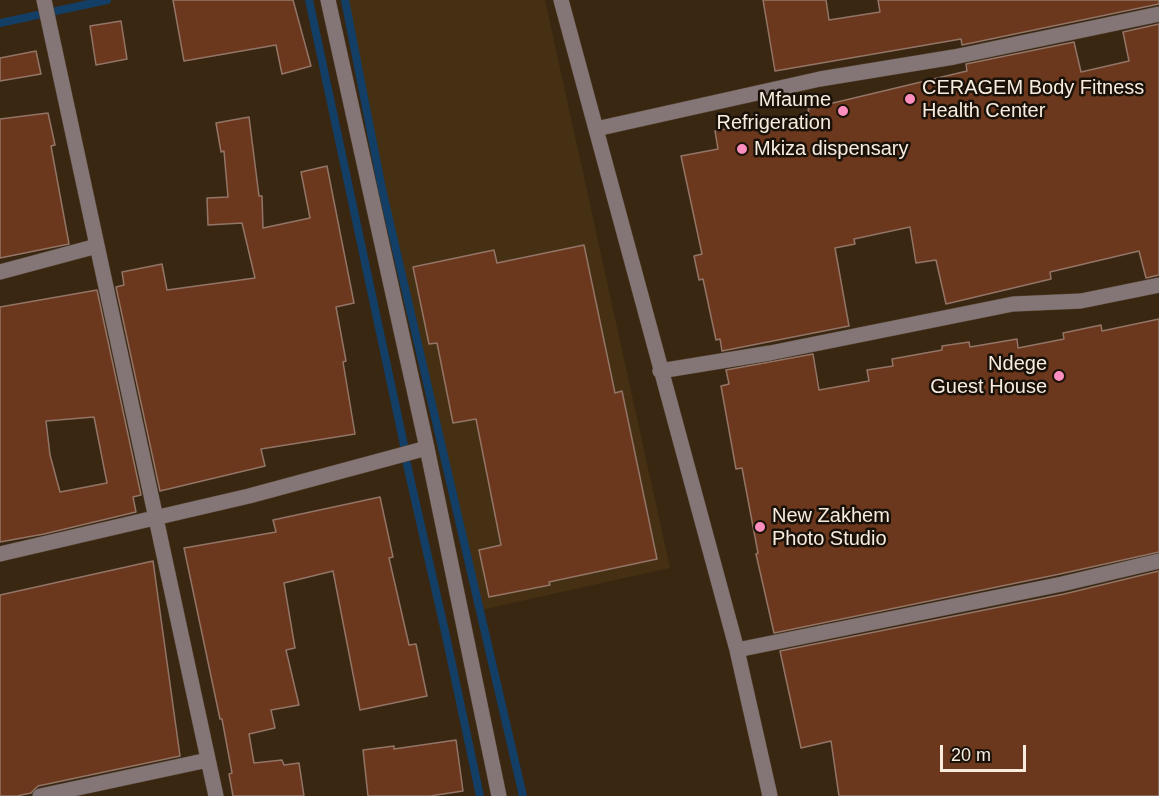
<!DOCTYPE html>
<html>
<head>
<meta charset="utf-8">
<style>
	body { margin:0 }
	#map { position:relative; width:1159px; height:796px; overflow:hidden; background:#392712; font-family:Helvetica,sans-serif }
	canvas { display:block }
	.scale { position:absolute; left:940px; top:745px; width:86px; height:27px; box-sizing:border-box; border:3px solid #f8ecdf; border-top:0; padding-left:8px; font-size:18px; line-height:21px; white-space:nowrap; color:#f8ecdf; -webkit-text-stroke:4px #1a1209; paint-order:stroke }
</style>
</head>
<body>
<div id="map">
<canvas width="1159" height="796"></canvas>
<div class="scale">20 m</div>
</div>
<script>
const ctx = document.querySelector('canvas').getContext('2d');
ctx.lineJoin = 'round';
function paint(path, color) {
  ctx.fillStyle = color;
  ctx.fill(path, 'evenodd');
}
function toPath(rows) {
  const path = new Path2D();
  for (const r of rows) {
    path.moveTo(r[0], r[1]);
    for (let i = 2; i < r.length; i += 2) path.lineTo(r[i], r[i + 1]);
  }
  return path;
}
function strokePath(path, color, width, dash) {
  ctx.strokeStyle = color;
  ctx.lineWidth = width;
  ctx.lineCap = dash ? 'butt' : 'round';
  ctx.setLineDash(dash || []);
  ctx.stroke(path);
}
function drawText(font, color, halo, rows, align = 'center') {
  ctx.font = font + ' Helvetica,sans-serif';
  ctx.lineWidth = 5;
  ctx.setLineDash([]);
  ctx.textBaseline = 'middle';
  ctx.strokeStyle = halo;
  ctx.fillStyle = color;
  for (const [text, x, y, turn = 0] of rows) {
    ctx.save();
    ctx.translate(x, y);
    ctx.rotate((+turn || 0) * Math.PI / 180);
    ctx.textAlign = isNaN(turn) ? turn : align;
    if (halo) ctx.strokeText(text, 0, 0);
    ctx.fillText(text, 0, 0);
    ctx.restore();
  }
}
paint(toPath([
	[342,0,545,0,670,568,476,611]
]), '#463014');
strokePath(toPath([
	[309,0,404,445],
	[345,0,382,189,523,796],
	[0,23,107,0],
	[406,460,446,636,480,796]
]), '#133f67', 8);
const building = toPath([
	[173,0,293,0,311,66,282,74,276,45,184,61,173,0],
	[763,0,826,0,829,20,880,12,878,0,1159,0,1159,4,962,45,961,39,775,71,763,0],
	[121,21,127,59,96,65,90,26,121,21],
	[1159,24,1159,275,1146,278,1139,251,1050,272,1051,279,946,304,936,260,916,263,910,227,854,239,855,244,835,248,849,326,722,351,720,339,716,340,703,279,699,280,694,256,702,254,681,156,718,149,715,131,760,123,762,132,811,123,808,109,967,71,966,64,1074,42,1081,72,1129,61,1123,32,1159,24],
	[36,51,41,74,0,81,0,58,36,51],
	[48,113,55,145,51,146,69,244,0,258,0,119,48,113],
	[249,117,259,196,262,196,263,228,310,218,301,172,327,166,354,303,336,307,346,361,343,362,355,434,261,449,265,466,160,491,116,287,124,285,122,272,162,264,167,290,255,278,242,223,208,225,207,198,228,197,224,151,221,152,216,123,249,117],
	[584,245,615,393,622,391,657,559,549,582,550,585,489,597,479,550,501,545,476,419,453,423,437,343,429,344,413,267,494,250,497,263,584,245],
	[97,290,141,495,133,497,136,512,44,534,0,542,0,307,97,290],
	[94,417,107,483,60,492,50,455,46,421,94,417],
	[1159,319,1159,552,1060,574,774,633,756,554,758,553,742,468,736,469,721,386,729,384,726,370,813,354,819,390,869,381,867,370,893,366,892,359,942,350,942,346,969,342,970,347,1017,339,1018,348,1064,339,1063,333,1101,325,1102,331,1159,319],
	[380,497,393,557,389,558,409,645,416,644,427,696,360,710,333,571,284,583,295,648,286,650,299,705,271,710,275,728,249,734,254,763,282,760,284,765,299,763,304,796,233,796,229,774,232,773,222,719,220,719,184,548,276,532,273,520,380,497],
	[153,561,180,756,38,786,31,793,17,796,0,796,0,595,153,561],
	[1159,571,1159,796,839,796,831,741,801,748,780,651,1064,594,1159,571],
	[456,740,463,791,430,796,368,796,363,750,394,746,394,749,456,740]
]);
paint(building, '#6c381d');
strokePath(building, '#937568', 1.5);
const minor = toPath([
	[44,0,216,796],
	[328,0,427,448,499,796],
	[561,0,737,650,770,796],
	[596,129,820,79,954,57,1159,14],
	[0,272,97,246],
	[660,371,770,353,1013,304,1081,301,1159,285],
	[0,554,249,496,427,448],
	[737,650,1062,584,1159,561],
	[40,796,208,760]
]);
strokePath(minor, '#54432f', 16);
strokePath(minor, '#847576', 15);
for (const [x, y, r, color] of [
	[910,99,6,"#fe8ebd"],
	[843,111,6,"#fe8ebd"],
	[742,149,6,"#fe8ebd"],
	[1059,376,6,"#fe8ebd"],
	[760,527,6,"#fe8ebd"]
]) {
  const dot = new Path2D();
  dot.arc(x, y, r, 0, 2 * Math.PI);
  ctx.fillStyle = color;
  ctx.fill(dot);
  strokePath(dot, '#1a1209', 2);
}
drawText('20px', '#f8ecdf', '#1a1209', [
	["CERAGEM Body Fitness",922,88],
	["Health Center",922,111],
	["Mfaume",831,100,"right"],
	["Refrigeration",831,123,"right"],
	["Mkiza dispensary",754,149],
	["Ndege",1047,364,"right"],
	["Guest House",1047,387,"right"],
	["New Zakhem",772,516],
	["Photo Studio",772,539]
], 'left');
</script>
</body>
</html>
